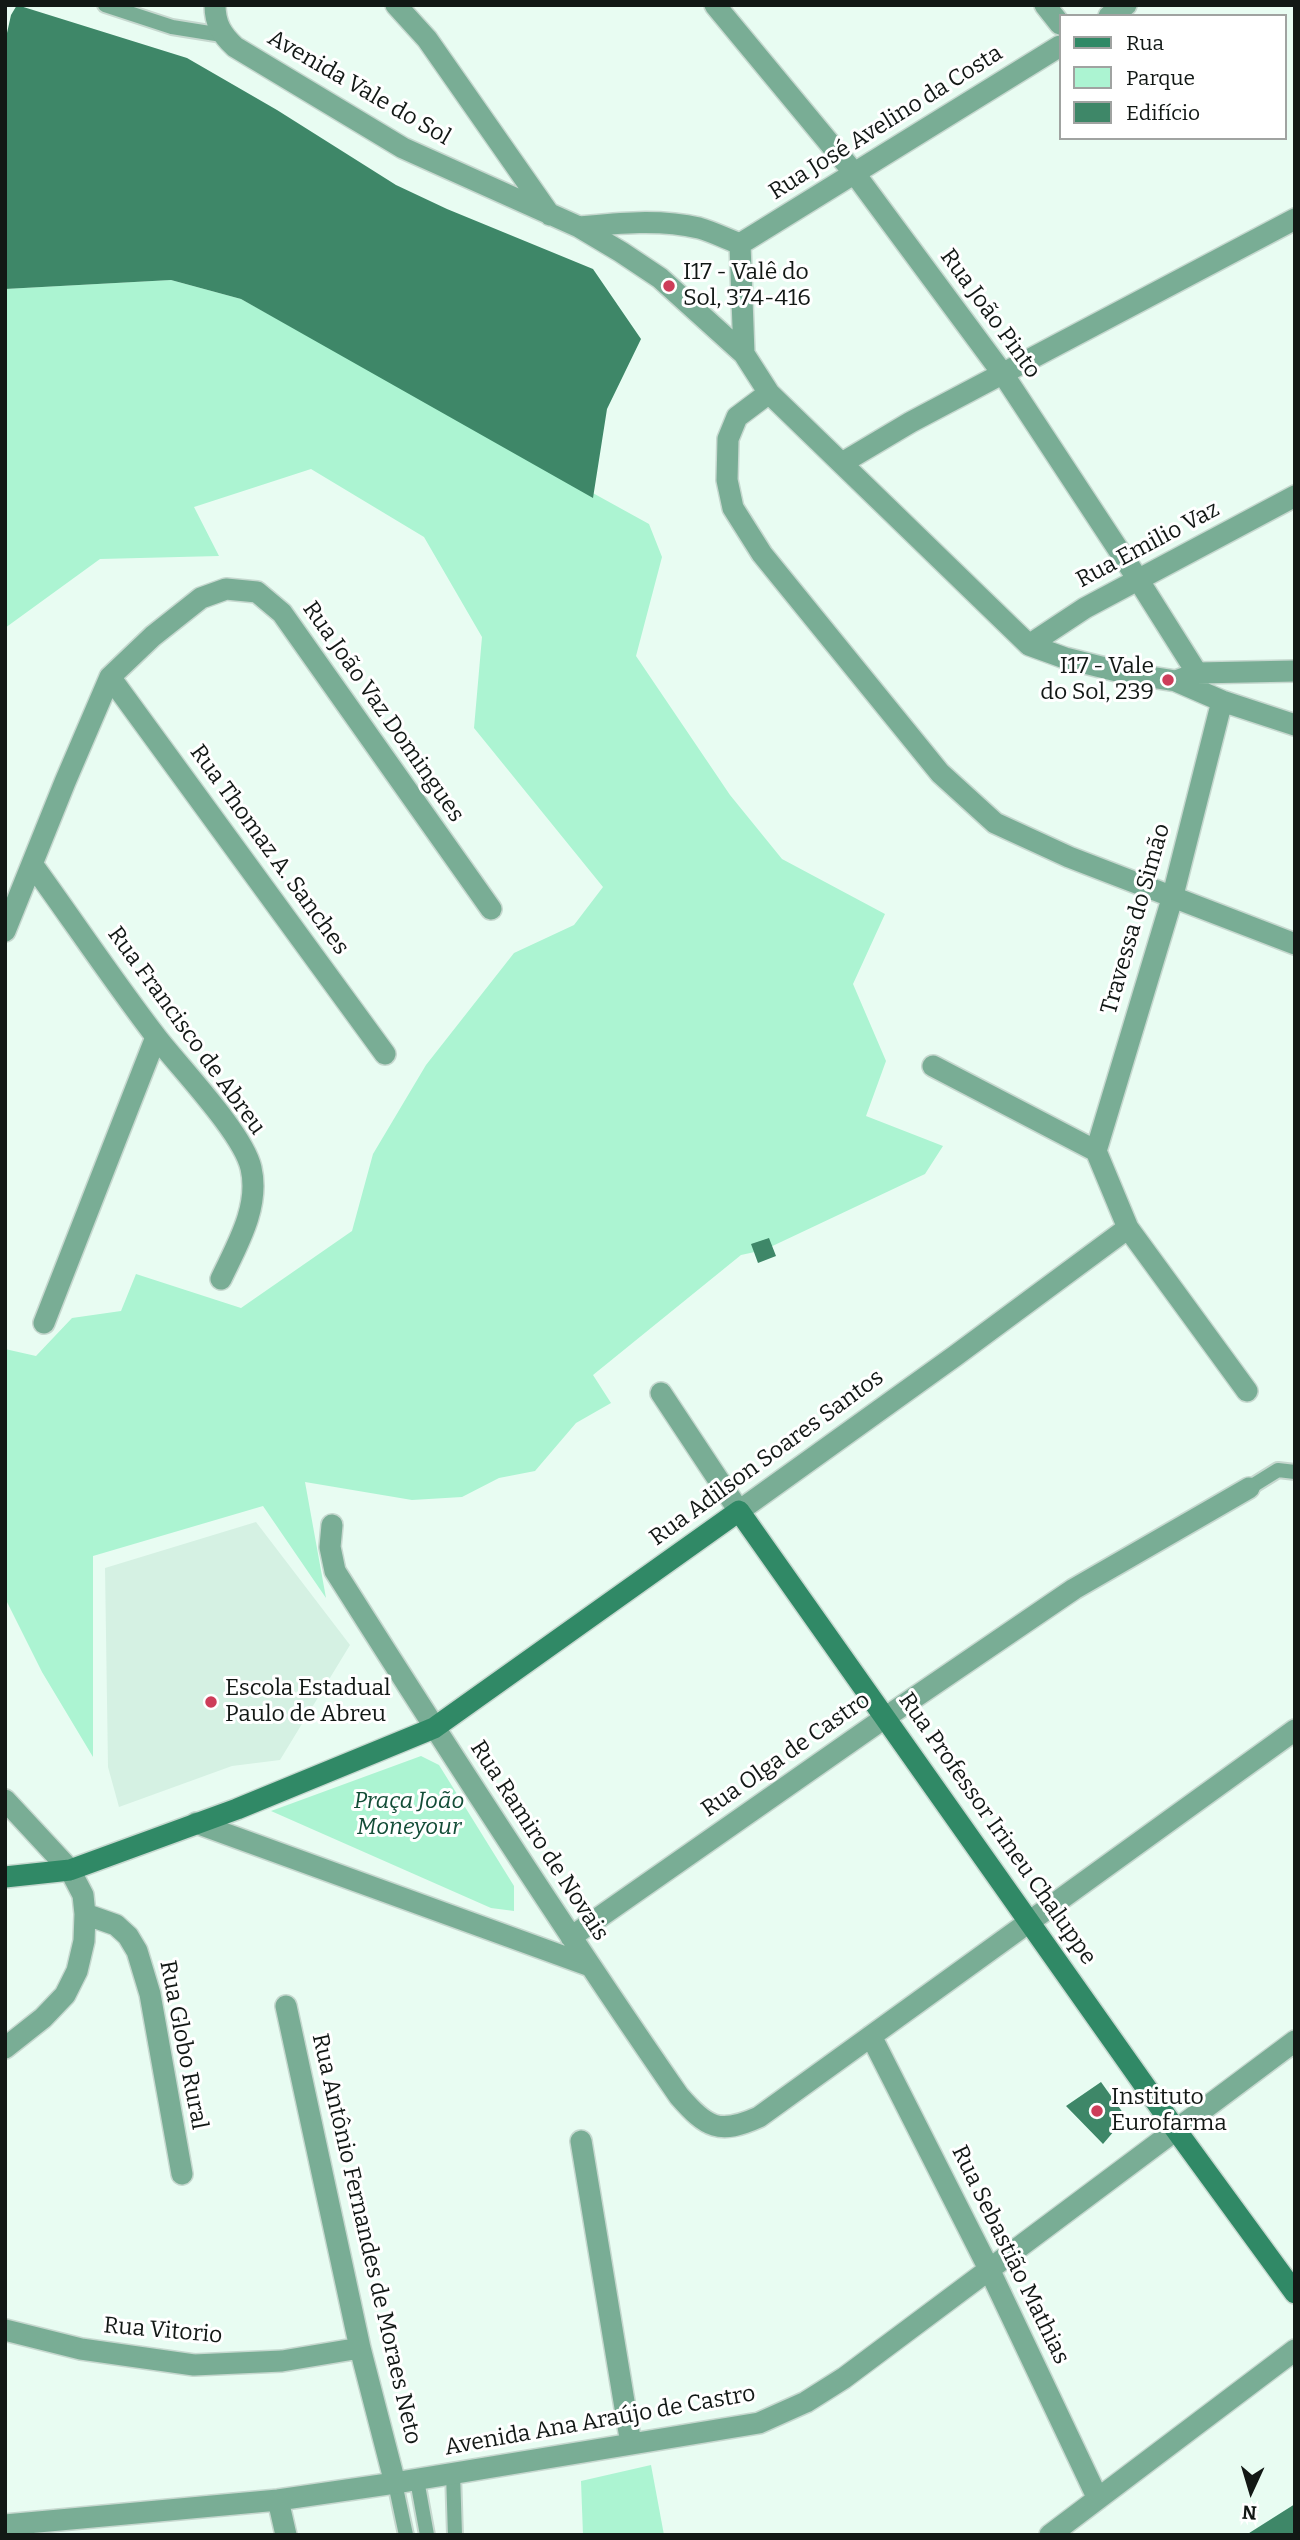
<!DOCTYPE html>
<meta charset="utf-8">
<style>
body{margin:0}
#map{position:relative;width:1300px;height:2540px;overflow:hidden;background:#e8fcf2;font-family:Bitter,serif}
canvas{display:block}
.frame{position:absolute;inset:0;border:7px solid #121815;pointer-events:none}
.legend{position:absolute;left:1059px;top:14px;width:228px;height:126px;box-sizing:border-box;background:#fff;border:2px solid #a0a3a1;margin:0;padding:9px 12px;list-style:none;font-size:21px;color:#121815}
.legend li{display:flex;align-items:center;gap:14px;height:35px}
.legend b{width:35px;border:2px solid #a0a3a1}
.north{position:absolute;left:1216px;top:2456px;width:70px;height:70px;-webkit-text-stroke:5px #fff;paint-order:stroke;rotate:184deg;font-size:19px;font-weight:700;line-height:28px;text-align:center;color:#121815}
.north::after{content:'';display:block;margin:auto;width:24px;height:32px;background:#121815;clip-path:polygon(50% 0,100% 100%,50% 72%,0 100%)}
</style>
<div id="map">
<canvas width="1300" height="2540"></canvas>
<div class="frame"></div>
<ul class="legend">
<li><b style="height:9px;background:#308966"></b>Rua</li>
<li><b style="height:19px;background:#acf4d2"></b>Parque</li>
<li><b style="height:19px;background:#3e8768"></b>Edifício</li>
</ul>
<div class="north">N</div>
</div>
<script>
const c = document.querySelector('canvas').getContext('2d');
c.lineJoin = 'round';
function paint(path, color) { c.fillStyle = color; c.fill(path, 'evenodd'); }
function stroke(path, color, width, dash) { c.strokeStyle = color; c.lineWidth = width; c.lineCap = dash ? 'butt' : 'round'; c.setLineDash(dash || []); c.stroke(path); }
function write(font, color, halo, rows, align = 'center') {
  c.font = font + ' Bitter,serif'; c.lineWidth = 6; c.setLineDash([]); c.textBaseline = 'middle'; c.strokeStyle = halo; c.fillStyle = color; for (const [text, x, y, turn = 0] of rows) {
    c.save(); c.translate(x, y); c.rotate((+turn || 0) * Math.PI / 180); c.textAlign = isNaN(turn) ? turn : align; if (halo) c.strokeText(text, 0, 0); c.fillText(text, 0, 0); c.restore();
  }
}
const built = new Path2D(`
 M256,1522L350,1645L280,1760L232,1766L119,1807L108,1767L105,1568Z`);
const green = new Path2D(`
 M171,280L241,299L649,524L662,557L636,656L730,795L782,859L885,914L853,984L886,1061L866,1116L943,1146L925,1174L764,1250L741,1255L593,1375L611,1403L576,1423L535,1471L499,1478L462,1497L412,1500L305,1482L326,1598L263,1506L93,1556V1757L42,1672L5,1598V1349L36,1356L72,1318L121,1311L136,1274L241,1308L352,1231L373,1154L426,1065L514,953L574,925L603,887L474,728L482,637L424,537L311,469L194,507L219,556L100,559L5,628V289Z
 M421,1756L439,1765L514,1886V1911L491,1908L271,1811Z
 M651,2465L664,2535H583L581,2481Z`);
const building = new Path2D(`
 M17,5L187,58L277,110L396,185L447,209L593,269L641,339L607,409L593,498L241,299L171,280L5,289V42L11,15Z
 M769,1238L776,1256L758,1263L751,1244Z
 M1101,2082L1126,2117L1103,2144L1066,2106Z
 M1295,2504V2535H1246Z`);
const lane = new Path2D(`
 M105,5L172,27L222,35
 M1249,1488L1278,1470L1295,1472
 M453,2473L455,2535
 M417,2480L427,2535
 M395,2483L406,2535`);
const street = new Path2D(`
 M215,5C215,24 222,35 235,47L403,148L579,227L621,252L660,278L744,354L769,393L1029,645L1065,658L1125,673L1176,681L1197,673L1295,671
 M396,5L427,39L550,215
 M715,5L855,174L1003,374L1139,581L1197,673
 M1045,5L1060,24
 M1109,16L1126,5
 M579,227C618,223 660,219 699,228C713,232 727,239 740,244L1060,46
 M740,244L744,354
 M769,393L737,417L728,439L727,480L733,508L762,554L940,773L995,823L1069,857L1295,944
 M842,463L911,422L1295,219
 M1029,645L1085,608L1295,496
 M110,677L385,1054
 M1176,681L1222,701L1295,725
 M32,864C74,922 114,982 157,1038C181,1069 243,1133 251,1168C260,1207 237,1245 221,1279
 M5,931L65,782L110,677L153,636L201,598L226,589L257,592L282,613L491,909
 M933,1066L1096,1151L1128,1228L1247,1391
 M1096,1151L1172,899L1222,701
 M44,1323L156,1037
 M661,1393L739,1511L955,1356L1128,1228
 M332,1525L330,1547L335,1571C447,1748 560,1924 679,2096C707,2128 719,2135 759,2117L1295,1730
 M5,1800L70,1870L83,1895L85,1914L84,1941L77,1971L65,1995L43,2018L5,2048
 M196,1823L590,1966
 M85,1914L116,1925L128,1936L137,1951L150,1994L182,2174
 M571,1937L886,1717L1074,1589L1249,1488
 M286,2006L360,2348L395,2483
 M871,2036L989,2269L1098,2499
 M581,2141L631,2444
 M5,2330L81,2349L194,2365L282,2361L360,2348
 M278,2500L286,2535
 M5,2525L278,2500L395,2483L759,2423L806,2402L844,2378L1295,2041
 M1050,2535L1295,2350`);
const secondary = new Path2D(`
 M5,1877L70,1870L237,1809L434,1728L739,1511L1176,2130L1295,2293`);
const markers = [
 [669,286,7,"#cd3d59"],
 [1168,680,7,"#cd3d59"],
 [211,1702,7,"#cd3d59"],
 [1097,2111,7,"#cd3d59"]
];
const streetNames = [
 ["Avenida Vale do Sol",359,88,30],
 ["Rua José Avelino da Costa",886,123,-32],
 ["Rua João Pinto",990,314,54],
 ["Rua Emilio Vaz",1148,545,-28],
 ["Rua João Vaz Domingues",383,712,55],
 ["Rua Thomaz A. Sanches",269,850,54],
 ["Travessa do Simão",1136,919,-74],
 ["Rua Francisco de Abreu",186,1031,54],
 ["Rua Adilson Soares Santos",767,1458,-36],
 ["Rua Olga de Castro",786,1755,-35],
 ["Rua Professor Irineu Chaluppe",997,1829,55],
 ["Rua Ramiro de Novais",539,1841,57],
 ["Rua Globo Rural",183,2045,79],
 ["Rua Antônio Fernandes de Moraes Neto",366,2239,77],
 ["Rua Sebastião Mathias",1010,2255,64],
 ["Rua Vitorio",163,2331,5],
 ["Avenida Ana Araújo de Castro",600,2421,-10]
];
const poiNames = [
 ["I17 - Valê do",683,273],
 ["Sol, 374-416",683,299],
 ["I17 - Vale",1154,667,"right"],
 ["do Sol, 239",1154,693,"right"],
 ["Escola Estadual",225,1689],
 ["Paulo de Abreu",225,1715],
 ["Instituto",1111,2098],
 ["Eurofarma",1111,2124]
];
const parkNames = [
 ["Praça João",409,1802],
 ["Moneyour",409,1828]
];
paint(built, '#d5f1e3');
paint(green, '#acf4d2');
paint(building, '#3e8768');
stroke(lane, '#c6d8cf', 18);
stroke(street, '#c6d8cf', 24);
stroke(secondary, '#c6d8cf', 24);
stroke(lane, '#79ad95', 14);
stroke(street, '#79ad95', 21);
stroke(secondary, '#308966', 21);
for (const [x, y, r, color] of markers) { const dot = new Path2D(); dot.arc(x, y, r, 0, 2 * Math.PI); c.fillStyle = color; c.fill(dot); stroke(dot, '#fff', 2.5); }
write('23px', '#121815', '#fff', streetNames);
write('23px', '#121815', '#fff', poiNames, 'left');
write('italic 23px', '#134d37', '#fff', parkNames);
</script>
